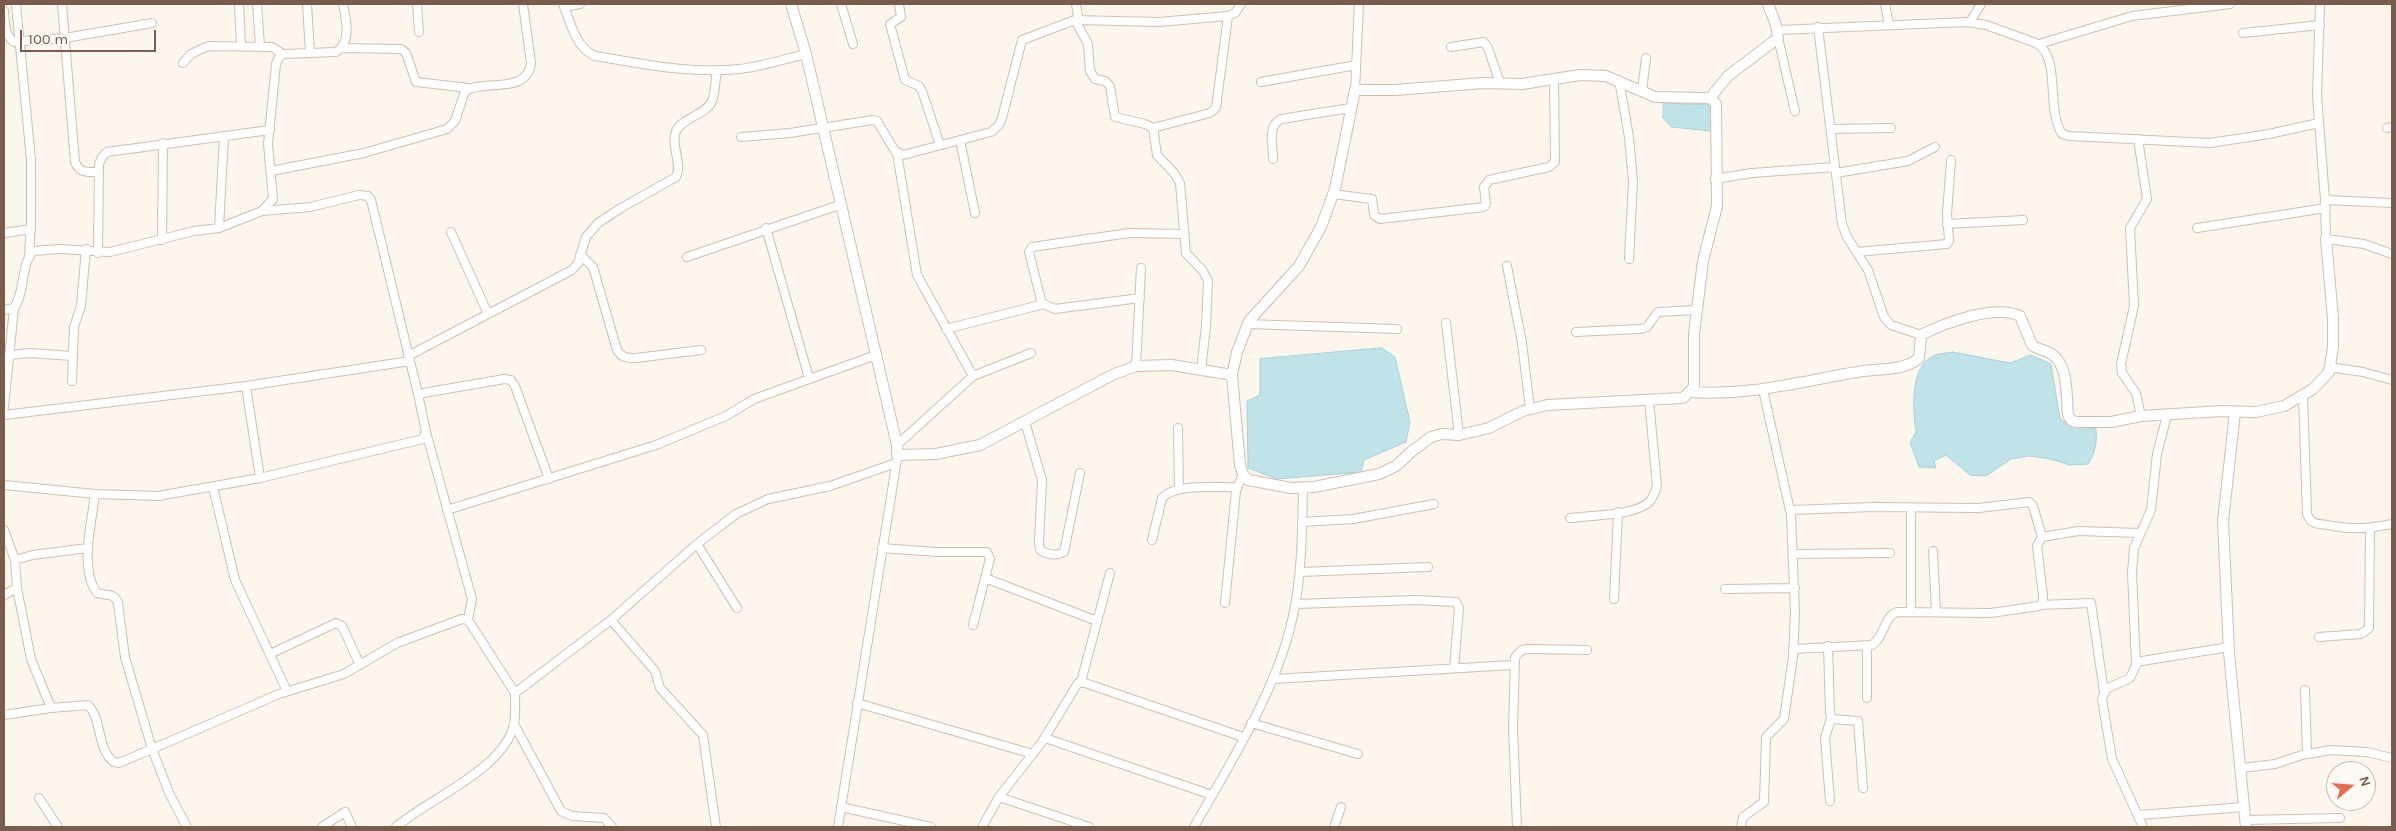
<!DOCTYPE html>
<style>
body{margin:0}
#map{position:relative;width:2396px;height:831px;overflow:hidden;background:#fdf6ec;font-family:Karla,sans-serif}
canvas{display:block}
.frame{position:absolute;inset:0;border:5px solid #7a5c4d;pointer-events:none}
.north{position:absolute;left:2326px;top:761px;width:50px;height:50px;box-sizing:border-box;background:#fffaf3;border:1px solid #cabbb1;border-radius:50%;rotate:72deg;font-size:14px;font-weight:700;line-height:20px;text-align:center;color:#7a5c4d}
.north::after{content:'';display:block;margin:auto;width:18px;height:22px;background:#e76f51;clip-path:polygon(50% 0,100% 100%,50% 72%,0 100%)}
.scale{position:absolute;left:20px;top:30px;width:136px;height:22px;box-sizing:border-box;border:2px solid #7a5c4d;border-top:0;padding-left:6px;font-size:15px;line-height:18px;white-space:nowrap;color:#7a5c4d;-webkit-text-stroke:4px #fffaf3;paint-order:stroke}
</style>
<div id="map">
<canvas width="2396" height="831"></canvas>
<div class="frame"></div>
<div class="north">N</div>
<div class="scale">100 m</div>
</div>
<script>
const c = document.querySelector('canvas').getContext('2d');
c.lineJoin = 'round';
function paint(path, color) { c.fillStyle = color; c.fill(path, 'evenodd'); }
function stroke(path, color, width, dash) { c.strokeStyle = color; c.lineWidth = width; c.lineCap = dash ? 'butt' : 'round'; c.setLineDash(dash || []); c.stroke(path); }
const water = new Path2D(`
 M1664,103L1712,105L1711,131L1671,127L1663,118Z
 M1382,348L1395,357L1410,422L1406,442L1364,460L1361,472L1277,479L1248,468L1247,401L1260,395V359Z
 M1953,352L2010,363L2031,355L2051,364L2060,419L2069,424L2096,429C2097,443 2096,452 2088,464L2070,465L2050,459L2029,456L2011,459L1986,476L1970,475L1946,455L1934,461L1936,468L1919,467L1910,442L1916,432C1913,410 1909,368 1933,356C1939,353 1947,353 1953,352Z`);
const minor = new Path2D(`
 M16,4L31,160V223L29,256
 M62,4L75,162C80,174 88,172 99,172
 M239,4L241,46
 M257,4L260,46
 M307,4L310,53
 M417,4L419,32
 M563,4C571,23 575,47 595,56C643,64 690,74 739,69C761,67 784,59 806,54
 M841,4L853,44
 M899,4L901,17L890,24L905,80L919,86L922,91L940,145
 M1885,4L1889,25
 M2320,4L2317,96L2325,200L2326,239L2364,244L2392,254
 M564,7L580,4
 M4,11C5,21 4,35 14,42L65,38L152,23
 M1075,20L1088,44L1090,71L1095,79L1105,81L1110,86L1115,117L1145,124L1153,128L1157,155L1174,173L1180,183L1186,253L1203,271L1208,281L1206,326L1201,370
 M1075,20L1159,22L1228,16L1235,13L1241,4
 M1970,22L1981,4
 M1818,27L1842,224L1847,237L1868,270L1884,317L1891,325L1921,335
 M1778,30L1967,22L1986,25L2036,43C2062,58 2045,106 2062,134L2069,136L2210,143L2269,134L2319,123
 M2243,33L2320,25
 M1778,38L1795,111
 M2039,44L2132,16L2230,4
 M1451,47L1484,42L1488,48L1500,83
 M342,48L401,49L406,53L416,82L469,88
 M183,63L191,54L208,46L272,47L283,54
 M1619,80L1629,137L1633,182L1629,259
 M1261,82L1356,65
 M1355,90L1359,4
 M1642,91L1646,58
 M1153,128L1210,113L1216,108L1228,16
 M2387,128L2392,127
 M1831,129L1891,128
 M741,137L790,133L873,120L877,121L895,151L903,155L991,132L999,125L1002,118L1022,40L1075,20L1078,17L1076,4
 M2138,139L2147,199L2130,228L2134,306L2121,364L2122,373L2136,393L2141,416
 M960,140L975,213
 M897,153L917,275L973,376
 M1273,159C1273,145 1267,126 1281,119L1351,108
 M271,171L364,153L447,129L455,121L465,91C486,79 527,95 531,63L523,4
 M1836,173L1908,161L1935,147
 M1715,179L1752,173L1835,167
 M1333,194L1372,199L1374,215L1380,219L1484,207L1486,204L1484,187L1489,180L1549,167L1555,162L1554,80
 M2325,200L2392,203
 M1947,224L2023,220
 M219,228L224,136
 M766,228L809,378
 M2197,228L2326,208
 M451,232L488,314
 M4,233L31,229
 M162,240L163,143
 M1857,252L1947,244L1949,241L1947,214L1951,160
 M98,253L99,164L102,157L107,152L270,130
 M580,255L593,267L617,350C622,358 627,358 636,358L701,350
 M687,257L842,204
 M1507,266L1522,343L1530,409
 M1041,303L1055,309L1140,298
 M4,310L14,308C26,291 20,263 34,251L60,249L110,252L194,231L219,228L262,211L273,199L268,144L276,64L279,57L283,54L336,52C352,42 346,19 343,4
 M1446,323L1459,435
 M1248,324L1397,329
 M946,329L1040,305L1041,300L1029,252L1032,247L1129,233L1184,234
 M1576,332L1640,329L1647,327L1658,312L1697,310
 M9,355L30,353L72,356
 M408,356L572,270L578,263L586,237L598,223L621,208L676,177C683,164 670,145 676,131C683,117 706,115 712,101C716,92 715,79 717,70
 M1136,366L1141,268
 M2329,367L2363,372L2392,380
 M72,381L74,327L81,306L86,249
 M246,386L260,478
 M418,394L504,379L511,380L515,386L549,479
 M2303,395L2307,514C2312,527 2321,523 2333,526C2356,530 2370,528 2392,524
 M4,407L14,308
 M4,415L246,386L410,361
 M1025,422L1042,480L1039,543L1040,550C1048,555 1056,556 1064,552L1080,473
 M1178,428L1179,489
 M426,432L472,599L468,620
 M897,445L973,376L1031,353
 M4,485L95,494L158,496L260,478L423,439L426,432L418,394L371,200L368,196L359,195L310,207L262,211
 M213,487L235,580L287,691
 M1911,508V611
 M447,510L656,445L726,416L754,399L876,355
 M1790,510L1873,507L1979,508L2029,502L2033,506L2042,537
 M1570,518C1591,515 1632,516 1648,503C1653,499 1655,492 1657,486L1649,400
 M1302,522L1353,519L1434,504
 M4,530L15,560L17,588L31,659L51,708
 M1152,540L1162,498C1176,483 1217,488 1237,487
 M697,544L737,608
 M882,548L936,552H987L990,559L973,625
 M1933,551L1936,612
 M1794,554L1890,553
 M15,560L33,555L88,548
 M1300,572L1428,567
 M985,578L1097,621
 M1725,589L1795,588
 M4,595L17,588
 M1614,599L1618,512
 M1225,603L1236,491L1243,474
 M1296,604L1415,600L1456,602L1459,608L1454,668
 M2040,605L2091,603L2104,692
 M611,620L655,671L660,688L703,735L716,827
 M2319,637L2361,634L2369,628L2370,528
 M1828,646L1830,714L1833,719L1858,721L1863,788
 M1867,646V698
 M1793,649L1872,645C1885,637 1883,617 1897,612L1991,613L2039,606L2043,602V595L2037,546L2042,537L2078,531L2140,533
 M270,654L336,623L342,626L360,665
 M2136,662L2229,647
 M1273,679L1513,665
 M1081,682L1110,573
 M2305,690L2307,754
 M857,703L1033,754
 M4,715L51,708L88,705C103,720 96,749 114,762L119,763L152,749L125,657L118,603C114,592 106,596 97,593C79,569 92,522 95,494
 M1251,723L1358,754
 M514,724L561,811L572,816L604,818L612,827
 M1045,738L1212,795
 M2242,768L2275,764L2302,755L2330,750L2367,752L2392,758
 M999,797L1089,827
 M39,798L58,827
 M1830,801L1825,738L1831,718
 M841,807L931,827
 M2138,815L2245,807
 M2246,820L2340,818
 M187,827L170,795L152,749L279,694L344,674L397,643L462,619L468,620L515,693
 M322,827L345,812L352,827
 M396,827C428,799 505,769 514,724C516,714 515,703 515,693L611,620L697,544L736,514L768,499L830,486L896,463
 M838,827L897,459
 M982,827L999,797L1042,742L1078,683H1085L1243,737
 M1194,827C1227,769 1272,697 1289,632C1302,586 1302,537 1303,488
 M1334,827L1341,807
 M1517,827L1513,728L1515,657L1522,650L1527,649L1587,650
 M1741,827L1743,817L1764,802L1766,737L1784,719L1793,657L1795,613L1791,515L1763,390
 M2143,827L2112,759L2102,699L2106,689L2130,678L2136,665L2132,572L2134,548L2151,510L2157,454L2167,415`);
const tertiary = new Path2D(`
 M791,4L806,54L897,445V455L936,454L980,445L1112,375L1136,366L1172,365L1232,375L1240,465L1243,474L1248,480L1291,488L1314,487L1379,474L1396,466L1411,452L1431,437L1442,434L1459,435L1489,428L1523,411L1547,405L1683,398L1694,387V334L1703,261L1717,206L1716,104L1710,98
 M1232,375L1237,352L1249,321L1299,266L1321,227L1335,189L1355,90H1395L1483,83L1522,84L1580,75L1606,76L1655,97L1710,98L1728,76L1778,38L1776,25L1768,4
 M1689,392C1750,396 1797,382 1857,372C1877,368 1903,372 1919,358L1921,335C1945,323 1994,304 2020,316L2032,345C2038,350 2047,350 2053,355C2069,367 2066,397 2068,415L2071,420L2076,422H2111L2141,416L2222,411L2256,412L2284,406L2313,389L2329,372L2333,347V319L2326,239
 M2235,412L2223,521L2229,653L2246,827`);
paint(water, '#bfe3e8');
stroke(water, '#a5d3da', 1);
stroke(minor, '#d1beb0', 10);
stroke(tertiary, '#d1beb0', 12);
stroke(minor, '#fff', 8);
stroke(tertiary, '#fff', 10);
</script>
